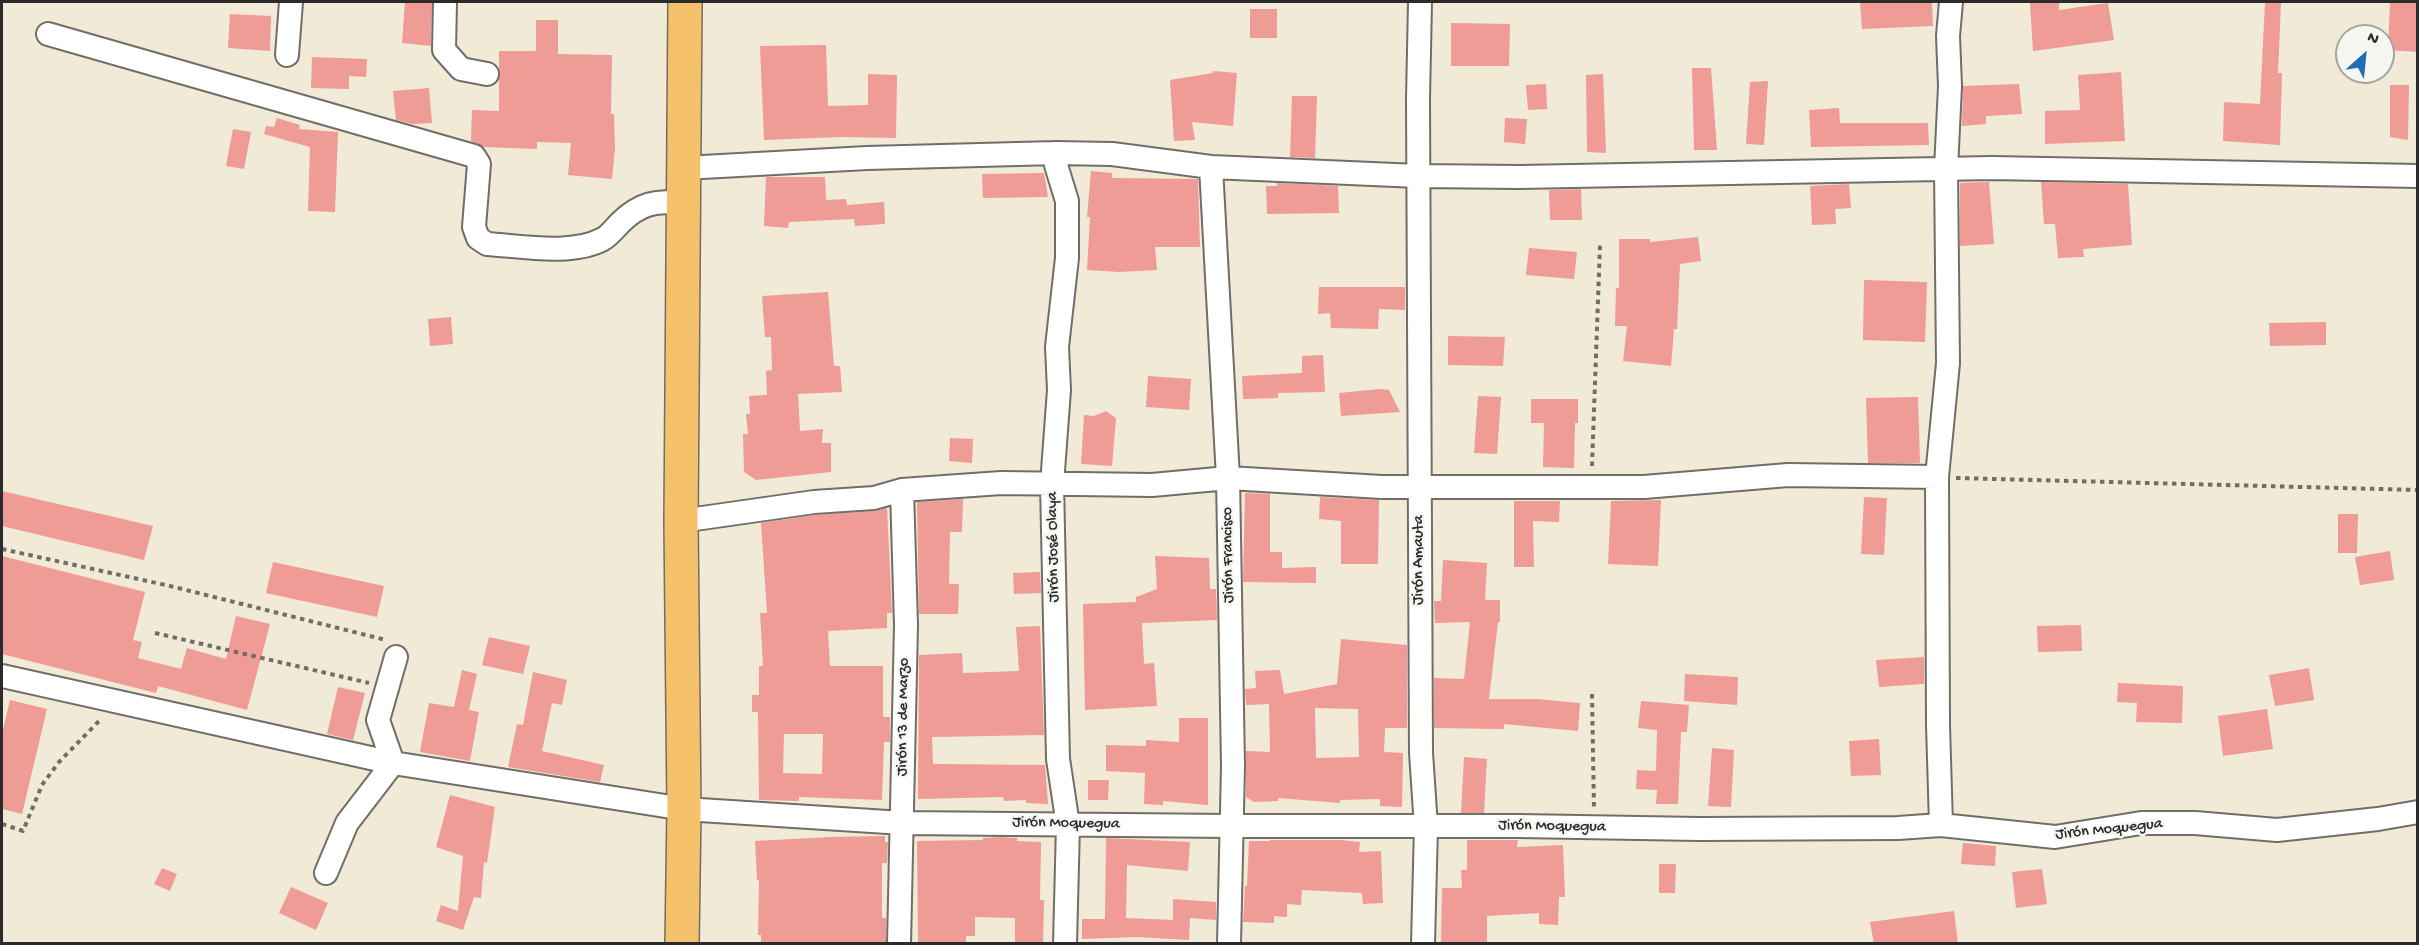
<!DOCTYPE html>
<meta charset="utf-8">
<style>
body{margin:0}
#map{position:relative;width:2419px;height:945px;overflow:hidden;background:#f1ead6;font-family:"Gochi Hand",sans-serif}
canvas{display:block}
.frame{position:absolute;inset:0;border:3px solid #2b2b2b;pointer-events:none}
.north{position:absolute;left:2335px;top:24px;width:60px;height:60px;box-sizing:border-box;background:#f6f6f2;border:2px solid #a5a5a2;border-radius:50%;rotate:27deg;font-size:16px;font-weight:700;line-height:24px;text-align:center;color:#2b2b2b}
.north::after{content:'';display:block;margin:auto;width:21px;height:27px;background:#1f6fb2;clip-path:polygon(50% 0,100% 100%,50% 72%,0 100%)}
</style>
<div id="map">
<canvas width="2419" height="945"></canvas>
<div class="frame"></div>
<div class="north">N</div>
</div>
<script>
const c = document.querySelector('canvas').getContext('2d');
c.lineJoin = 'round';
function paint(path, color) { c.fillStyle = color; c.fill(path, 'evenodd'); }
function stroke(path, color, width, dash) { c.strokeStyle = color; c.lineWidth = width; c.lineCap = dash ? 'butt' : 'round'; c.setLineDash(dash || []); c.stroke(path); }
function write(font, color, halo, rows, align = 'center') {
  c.font = font + ' "Gochi Hand",sans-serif'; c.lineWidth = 5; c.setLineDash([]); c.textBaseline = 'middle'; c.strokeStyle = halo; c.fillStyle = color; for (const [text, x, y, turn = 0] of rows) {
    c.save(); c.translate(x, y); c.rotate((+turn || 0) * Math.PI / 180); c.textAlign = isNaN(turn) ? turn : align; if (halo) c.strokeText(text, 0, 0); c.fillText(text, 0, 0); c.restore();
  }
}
const building = new Path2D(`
 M405,2H432L431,46L402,43Z
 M1860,2H1932L1933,26L1862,29Z
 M2059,2V10L2108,3L2114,40L2033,51L2030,3Z
 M2265,2H2281L2278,73H2282L2280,145L2223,141L2224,102L2260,104Z
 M2390,2H2418V52L2388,50Z
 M1250,9H1277V38H1250Z
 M230,14L271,16L270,51L228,48Z
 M536,20H558V54L612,55L611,114H614L615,148L612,179L568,175L571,143L537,142V149L483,147L471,141L472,110L499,111V51H536Z
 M1451,23L1510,24L1509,66H1451Z
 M826,45L828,106L868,105V74L897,75L896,138L841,137L764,140L760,46Z
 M312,57L367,59L366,77L349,76V89L311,88Z
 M1692,68H1711L1717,150H1694Z
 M1213,71L1237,73L1233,126L1192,122L1195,140L1174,141L1170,80L1213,73Z
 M2121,72L2125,141L2045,144V111L2080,110L2078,75Z
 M1603,74L1606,153L1587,152L1586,75Z
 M1768,81L1764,145L1746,144L1750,82Z
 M1546,84L1547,109L1528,110L1526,85Z
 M2019,84L2022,114L1986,116V124L1962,126L1963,86Z
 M2390,85H2409L2408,140L2390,137Z
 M429,88L432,123L412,124L396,120L393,91Z
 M1292,96H1317L1315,158L1290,157Z
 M1839,108L1840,123H1928L1929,145L1811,147L1809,110Z
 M277,118L300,125L299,129L338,132L335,212L308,211L310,147L264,134L266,126L274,127Z
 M1505,118L1527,119L1525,144L1504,142Z
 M233,129L251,132L244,169L226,166Z
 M1091,171L1112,173V178L1198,179L1200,247H1155L1157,270L1119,272L1087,270L1090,217H1087Z
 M1044,173L1048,197L983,198L982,174Z
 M766,177H825L826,200L846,199L847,205L884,202L885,224L855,226L854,219L789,222L788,228L764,226Z
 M1989,182L1994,244L1960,246V183Z
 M2041,182L2128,184L2132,245L2083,249L2084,257L2058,258L2055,224H2044Z
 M1277,183L1338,186L1339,213L1267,214L1266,186H1277Z
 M1849,184L1851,208L1835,209L1836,224L1812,225L1810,186Z
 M1581,189L1582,220H1550L1549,190Z
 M1698,237L1701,261L1680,264L1677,329H1674L1671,366L1623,361L1627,326H1615L1616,288H1619V239H1650V242Z
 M1529,248L1577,252L1574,279L1526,275Z
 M1864,280L1927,282L1925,342L1863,340Z
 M1319,287H1405V310L1379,309L1378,329L1331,328L1330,313L1318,314Z
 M828,292L834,366H840L842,392L798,394L800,431L823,429L822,443H831V472L756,480L744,472L743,434H748L746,414H750L749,396L767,395L766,371L772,370L771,337H765L762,296Z
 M451,317L453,344L430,346L428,319Z
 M2326,322V345L2270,346L2269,323Z
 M1448,336L1505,337L1503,366L1448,365Z
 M1323,355L1325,392L1278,393V398L1243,399L1242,376L1302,373V356Z
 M1148,376L1191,379L1189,410L1146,407Z
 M1380,389L1389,390L1400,412L1341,416L1339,393Z
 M1478,396L1501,397L1497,454L1474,453Z
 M1918,397L1920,463H1868L1866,398Z
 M1531,399H1578V423H1575L1574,468L1543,467L1544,423H1531Z
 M1106,411L1116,418L1112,466L1081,464L1084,415L1094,416Z
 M950,438L973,439L972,463L949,461Z
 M2,491L153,526L144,560L2,526Z
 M1245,493L1270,494V552H1282V568L1316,567V583L1243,582Z
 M1320,497L1379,500L1378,564H1341V521L1319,519Z
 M1864,497L1887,498L1884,555L1861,554Z
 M963,499L962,532H950L949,584H959L958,614H919L917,502Z
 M1661,500L1658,566L1608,564L1611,501Z
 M1514,501H1560L1559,522L1533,521L1534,567H1514Z
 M887,508L892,613H887V628L828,631L830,666H883V717H890V742H884L882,800L799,797V801L759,800L758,712H752V695H759V666H763L760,613H767L761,523L815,515L875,511ZM784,734H823L822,774L783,773Z
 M2338,514H2358L2357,553H2338Z
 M2390,551L2394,580L2360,585L2355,557Z
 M2,556L145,592L133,640L142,642L138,658L181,669L187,648L226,659L236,616L270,624L247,710L158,686L156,693L2,654Z
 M1155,556L1209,558L1210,589H1216L1217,620L1142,623L1144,664L1154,663L1157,706L1085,710L1083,604L1136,602V597L1157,589Z
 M1443,560L1487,563L1485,600H1500V622H1498L1489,699H1536L1580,703L1578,731L1504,724V729L1434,728V678L1464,679L1470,622L1435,623L1434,601H1441Z
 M273,562L384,586L377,617L266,593Z
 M1040,572L1041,593L1014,594L1013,573Z
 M2081,625L2082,651L2038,652L2037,626Z
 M1040,626L1044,735L932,737L933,764L1045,765L1048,804L1026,803V800L1004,801L1003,797L918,799L919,655L962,653L963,673L1019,671L1016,627Z
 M489,637L530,646L523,674L482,665Z
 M1341,639L1407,645V728H1385L1384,752L1403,753L1402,807L1380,806V799L1340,800V803L1278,798V801L1254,802L1246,797V751L1270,752L1269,704L1246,705L1245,689L1256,688L1255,671L1280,670L1284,694L1337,684ZM1315,708L1358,709L1359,757L1316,758Z
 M1924,657V684L1879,687L1876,660Z
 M2309,668L2314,700L2275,706L2269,675Z
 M462,670L477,674L469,710L479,712L470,761L420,752L429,703L454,707Z
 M533,672L567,680L562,705L552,703L542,751L604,765L600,782L508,767L517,724L523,725Z
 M1685,674L1738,677L1737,705L1684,701Z
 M2118,683L2183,686L2182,723L2136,722L2137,703L2117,702Z
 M338,687L365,693L353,740L327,734Z
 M10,700L47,709L22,814L2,809V734Z
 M1641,701L1689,705L1687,732H1681L1678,804H1656L1657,790L1636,789L1637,770L1656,771L1657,730L1638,728Z
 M2267,709L2273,749L2223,756L2218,716Z
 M1179,718H1208V805L1163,801V805L1144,804L1145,773L1106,771V745L1146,746V740L1179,742Z
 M1879,739L1881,775L1851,776L1849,741Z
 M1712,748L1734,750L1731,807L1708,806Z
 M1464,757L1487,759L1484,813H1461Z
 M1088,780H1109L1108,800H1088Z
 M450,795L495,807L487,863L484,862L481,898L474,897L463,930L436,921L441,905L458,911L463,856L436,847Z
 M885,836V842H888L887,863H882V918H886V944H761V935H758L759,880H757L755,841L830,837Z
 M1000,837L1017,838V841L1041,842L1040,900H1044L1043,944H1015V918L975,917V936H966V944H918L917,841L983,840V838Z
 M1106,838L1190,842L1188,871L1127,865L1126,918L1173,920V899L1216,902V920L1190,918L1189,940L1136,937L1082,939V919H1105Z
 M1270,840H1341L1360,842L1359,852L1381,851L1383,903L1363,904L1362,893L1302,890L1301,905L1287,904V917L1274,916V923L1243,922L1245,886H1247L1249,841H1270Z
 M1467,840H1518L1517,847L1563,845L1565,897H1559L1558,925L1539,924V913L1487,916V944H1441L1442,888H1462L1461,870H1467Z
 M1963,843L1996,846L1995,866L1961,864Z
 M1659,864H1676L1675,893H1659Z
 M162,868L177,874L170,891L154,884Z
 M2042,869L2047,904L2016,908L2012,872Z
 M291,887L328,903L316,930L279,913Z
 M1954,911L1958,944H1874L1870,922Z`);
const path = new Path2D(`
 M1592,466L1600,245
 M1956,478L2418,490
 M2,549L170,586L386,640
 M155,633L369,683
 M1592,694L1594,809
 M2,824L23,831L42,785L59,762L102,718`);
const minor = new Path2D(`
 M445,2L444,50L461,69L487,74
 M1420,2L1418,99L1421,753L1426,827L1423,944
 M48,34L474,156L479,164L474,227L478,238L487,244C521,246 572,256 603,239C609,236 615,228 620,223C639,204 657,199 683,204
 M287,55L291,2
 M1055,153L1056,165L1067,201V258L1057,347L1059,390L1052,484L1058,759L1068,825L1065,944
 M1211,167L1228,478L1233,766L1229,944
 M684,168L867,158L1055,153L1112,154L1211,167L1418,176L1520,177L1992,168L2418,176
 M1937,477L1948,363L1946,169L1950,86L1948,36L1951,2
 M681,521L814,502L874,498L902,490L1001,483L1152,485L1228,478L1382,487H1644L1788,475L1937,477L1938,725L1941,825
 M2,676L393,763L684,809L903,823L1230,826H1519L1699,829L1898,828L1941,825L2055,837L2141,823H2195L2277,830L2378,819L2418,812
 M326,873L347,823L393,763L378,720L396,657
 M899,944L906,625L902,490`);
const highway = new Path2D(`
 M682,944L684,809L681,521L685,2`);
const streetNames = [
 ["Jirón José Olaya",1054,547,-91],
 ["Jirón Francisco",1229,555,-91],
 ["Jirón Amauta",1420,560,-90],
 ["Jirón 13 de Marzo",904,717,-89],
 ["Jirón Moquegua",1066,824,1],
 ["Jirón Moquegua",1552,827,1],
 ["Jirón Moquegua",2109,830,-6]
];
paint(building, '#ef9b96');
stroke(minor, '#706e67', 26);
stroke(highway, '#706e67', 36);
stroke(path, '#706e67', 4, [4.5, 4.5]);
stroke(minor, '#fff', 22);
stroke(highway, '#f5c16b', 33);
write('16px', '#2b2b2b', '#f6f6f2', streetNames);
</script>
